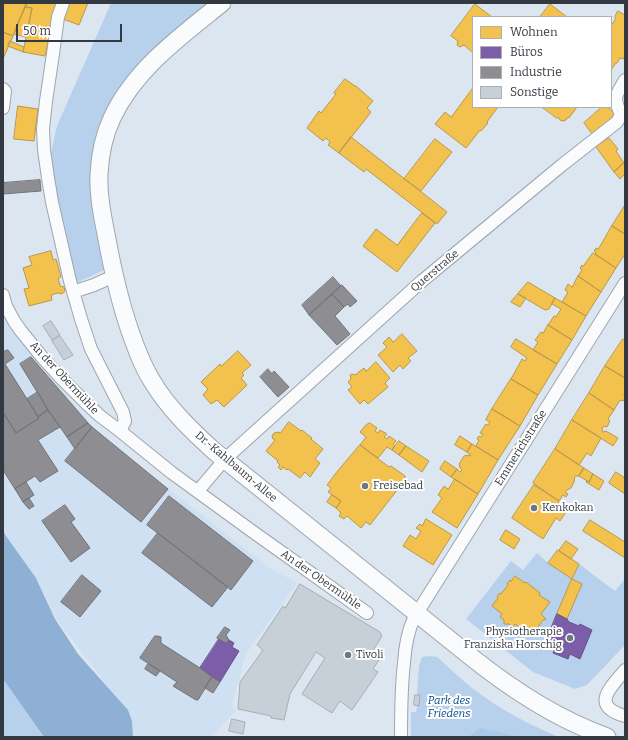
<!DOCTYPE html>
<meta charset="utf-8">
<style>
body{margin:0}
#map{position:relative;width:628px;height:740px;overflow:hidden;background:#dce6f1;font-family:Bitter,serif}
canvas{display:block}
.frame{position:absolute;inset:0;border:4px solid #323941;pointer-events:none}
.legend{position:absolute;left:472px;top:16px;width:140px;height:92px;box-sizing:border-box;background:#fff;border:1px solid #adb0b3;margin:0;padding:5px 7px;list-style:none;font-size:12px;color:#323941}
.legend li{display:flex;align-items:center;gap:8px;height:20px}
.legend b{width:20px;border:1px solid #adb0b3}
.scale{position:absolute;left:16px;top:24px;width:106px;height:18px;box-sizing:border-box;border:2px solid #323941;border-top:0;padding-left:5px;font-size:12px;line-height:14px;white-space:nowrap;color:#323941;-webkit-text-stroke:3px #fff;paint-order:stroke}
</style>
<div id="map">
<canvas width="628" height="740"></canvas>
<div class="frame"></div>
<ul class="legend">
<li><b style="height:11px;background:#f2c14e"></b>Wohnen</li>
<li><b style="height:11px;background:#7b5ea7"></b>Büros</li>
<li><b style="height:11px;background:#8d8d92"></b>Industrie</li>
<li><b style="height:11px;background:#c7cfd7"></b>Sonstige</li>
</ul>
<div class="scale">50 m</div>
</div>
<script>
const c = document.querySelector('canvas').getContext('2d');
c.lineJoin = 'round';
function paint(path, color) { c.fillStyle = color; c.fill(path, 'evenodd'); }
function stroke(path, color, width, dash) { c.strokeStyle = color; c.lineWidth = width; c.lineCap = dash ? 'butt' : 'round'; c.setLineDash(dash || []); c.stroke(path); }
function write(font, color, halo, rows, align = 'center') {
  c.font = font + ' Bitter,serif'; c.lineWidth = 4; c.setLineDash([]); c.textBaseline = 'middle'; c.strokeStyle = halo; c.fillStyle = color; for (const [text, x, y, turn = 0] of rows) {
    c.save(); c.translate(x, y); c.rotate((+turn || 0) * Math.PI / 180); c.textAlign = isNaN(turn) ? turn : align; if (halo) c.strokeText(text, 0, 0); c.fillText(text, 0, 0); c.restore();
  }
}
const built = new Path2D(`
 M3,318H4L25,347L102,437L270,568L297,583L246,654L232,704L235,712L212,737H133L132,723L120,702L56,619L38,581L6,536L3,531Z`);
const green = new Path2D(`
 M111,3H212L151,54L91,175L92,201L104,270L74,284L52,175L51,153L57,126Z
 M537,553L548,563L572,579L579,564L615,591L625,579V645L587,685L575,689L533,672L466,619L511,561L523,570Z
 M429,656L437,657C449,668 460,678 472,688C498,708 529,725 559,737H411V712H416L417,706H418L420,695H417L419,666L422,657Z
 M3,679L44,737H3Z`);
const forest = new Path2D(`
 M480,728L521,737H468Z`);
const water = new Path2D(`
 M3,531L6,536L36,578L55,619L78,654L128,710L132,721L133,737H44L3,679Z`);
const homes = new Path2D(`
 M4,3H27L13,36L3,32V6Z
 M27,3H56L45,56L23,52L32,8L25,7Z
 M70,3H88L79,25L63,19Z
 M475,4L492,17H473V53L464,45L460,47L457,45L458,41L451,36Z
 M550,4L567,17H540Z
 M25,7L32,8L26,37L14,34Z
 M618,11L625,15V56L623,59L620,58L617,63H616L611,70V26L616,18L615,17Z
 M3,32L13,36L3,59Z
 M10,41L24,47L23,52L8,46Z
 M345,79L355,86H356L373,101L367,108L371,112L339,153L328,145L330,142L326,138L323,141L307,128L319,111L321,113L336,94L334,93Z
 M473,88V107H498L487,122L488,123L481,131L480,130L466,148L435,124L445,112L451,117Z
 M18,106L38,109L34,141L14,139Z
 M542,107H577L569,118L568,117L566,120L563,121L560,120L558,117L557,118Z
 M602,107H607L617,115L593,135L584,123Z
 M351,137L447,212L437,224L366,169L364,172L339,153Z
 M609,138L618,149L616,151L624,163L614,172L596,147Z
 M435,139L452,152L421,191L404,179Z
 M625,162V174L620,179L614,172Z
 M625,205V234L612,226Z
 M422,213L435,223L397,272L363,246L376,229L397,245Z
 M612,226L625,234V254L616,268L595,254L596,252L594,251L596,248L598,249Z
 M51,251L53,260L56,259L61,277L58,278L60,286L64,287L65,291L62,294L58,293L51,295L52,300L29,306L24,289L29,288L23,268L32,265L29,257Z
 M593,253L616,268L601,292L578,276L582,270L580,268L582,265L583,266Z
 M578,276L601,292L586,316L562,302L568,292L565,290L568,284L572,287Z
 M528,282L555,298L549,309L545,310L518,294Z
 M518,294L526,298L520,307L511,302Z
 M555,298L586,316L572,340L548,325L554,316L556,317L561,309L552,304Z
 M548,325L572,340L557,364L533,350L538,342L535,340L541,332L543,333Z
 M402,334L417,351L408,358L411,361L403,369L400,365L393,372L378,355L387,347L383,343L389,337L393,342Z
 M516,339L557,364L538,395L511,379L522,359L525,361L527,358L511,347Z
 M623,339L625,341V378L605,366Z
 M238,351L251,365L242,373L244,375L241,378L247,385L224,407L217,400L211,404L203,395L208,389L201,382L220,364L221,366Z
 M376,362L390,378L385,383L388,387L368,404L364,400L360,404L348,390L352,387L348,382L351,379L350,375L352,374L355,375L364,368L366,371Z
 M605,366L625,378V393L624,394L625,398L623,401L620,400L614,410L589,393Z
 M511,379L538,395L520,426L492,409Z
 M589,393L614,410L608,419L610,421L607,427L604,426L602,429L603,432L606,431L618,438L613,446L572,420Z
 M492,409L520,426L498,460L476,446L479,440L477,439L479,436L481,437L483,434L480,433L486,424L488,425L490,422L486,420Z
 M572,420L601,438L591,456L587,453L579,465L555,449Z
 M289,422L301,431L302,430L312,438L311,439L323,449L315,459L320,463L310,477L305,472L300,478L288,469L287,470L283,467L281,470L278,467L280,465L277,462L278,461L266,451L275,440L273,439L272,436L274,433L279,432L280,433Z
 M370,423L377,428L375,431L378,433L380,430L387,434L384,437L387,439L389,436L396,441L393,444L395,446L392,450L387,447L378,458L360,445L366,437L360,432L366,425Z
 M460,436L472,444L467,452L455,445Z
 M399,441L406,446L399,455L392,450Z
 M472,444L498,460L478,494L451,477L457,469L460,472L462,470L460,468L459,464L464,456L468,455L470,456L471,455L467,452Z
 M360,445L389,467L391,466L405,476V480L370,525L366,522L361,528L347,516L344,519L339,516L341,513L336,508L341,501L328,492L331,488L327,485L336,473Z
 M406,446L429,461L422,472L399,455Z
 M555,449L584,468L579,476H575L574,482L571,488L567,490L565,492L568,494L566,497L563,495L559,501L533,483Z
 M445,461L457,469L451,477L440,469Z
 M584,468L593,474L589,482L579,476Z
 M616,472L625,478V494L609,483Z
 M593,474L604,481L599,490L586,482L587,481L589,482Z
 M455,479L478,494L457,528L432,512L442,498L438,495L444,486L448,489Z
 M534,485L559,501L557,507L566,512L560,521L556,518L543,539L512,518Z
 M332,495L341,501L336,508L327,502Z
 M426,519L452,535L433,565L403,546L410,535L416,539L421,531L416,528L420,524L422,526Z
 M590,520L625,542V558L583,531Z
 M506,530L520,539L514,549L500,540Z
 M566,541L578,549L571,559L559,551Z
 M558,550L579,564L572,579L548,563Z
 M515,576L525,583L526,582L540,593L539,595L550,602L541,614L546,619L545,620L544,619L532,635L533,636L532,637L515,624L513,627L509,624H504V620L500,617L502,614L492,606L498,598L497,597L500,593L501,594L508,585L507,584L510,580L511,581Z
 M572,579L582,584L567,619L557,614Z`);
const offices = new Path2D(`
 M557,614L567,619L569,622L579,626L580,624L592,630L580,659L570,654L568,659L553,653L555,649L545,644Z
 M219,639L226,643L229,640L234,643L232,647L239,651L220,682L200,668Z`);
const industry = new Path2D(`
 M40,180L41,191L3,194V183Z
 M333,277L341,286L309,315L302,305Z
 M342,285L357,301L350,307L348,304L344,307L332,294Z
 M332,294L344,307L335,316L350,334L337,345L309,315Z
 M8,350L14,358L5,364L39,418L16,433L3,412V352Z
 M31,357L88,423L67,437L48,410L20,364Z
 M268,369L272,374L274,371L289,387L278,397L260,377Z
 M38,392L48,410L38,417L27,399Z
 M48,410L60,427L38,440L58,471L40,482L35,476L15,489L3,470L5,468L3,464V412L16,433L39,418L38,417Z
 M88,423L92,427L75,449L67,437Z
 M92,427L168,489L141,522L65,461Z
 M26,482L34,495L23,502L15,489Z
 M169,496L253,561L231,590L147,525Z
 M29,498L34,506L29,509L23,502Z
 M65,505L75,519L71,522L90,548L71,562L42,521Z
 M158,533L228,587L212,607L142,553Z
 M82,575L101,591L80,617L61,602Z
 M225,627L230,630L226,635L229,640L226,643L217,638Z
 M155,636H158L161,637V643L200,668L212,677L198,700H196L173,686L177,682L140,658Z
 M148,664L160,671L156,676L145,669Z
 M212,677L220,682L213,693L205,688Z`);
const building = new Path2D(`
 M51,321L60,335L52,340L43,326Z
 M60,336L73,355L64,360L52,341Z
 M300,584L380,632L382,636L372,652L381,657L373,669L378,672L352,710L340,701L332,713L302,694L325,658L316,652L290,694L284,720L271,718V716L238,709L240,682L263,650L257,645L283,606L285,608Z
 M415,695H420L419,706L414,705Z
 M232,719L245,722L243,734L229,731Z`);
const street = new Path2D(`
 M63,3L58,17L53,54L46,101L43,129L44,150L48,178L52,202L70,281L81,319L91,349L123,412L125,421L120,431
 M3,89L5,91L3,108
 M73,292L94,285L114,276
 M3,295L6,306L14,321L21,331L42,357L61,378L86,403L100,416L120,431L172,473L256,534L367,613
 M198,491L225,459L422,281L562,165L617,122L621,115C613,96 615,97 625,80
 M625,670C610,688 590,706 625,716
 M401,737C401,712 401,688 404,663C405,647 407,633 414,618L625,283`);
const secondary = new Path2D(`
 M222,3C181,36 135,69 112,118C104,135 100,155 99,174C98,194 102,214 106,234C112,267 119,299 130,331C136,348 142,365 152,381C168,408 191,430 214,451L470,656C511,689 557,719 607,737`);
const markers = [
 [365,486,4,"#6e767f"],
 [534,508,4,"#6e767f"],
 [570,638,4,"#6e767f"],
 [348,655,4,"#6e767f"]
];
const streetNames = [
 ["Querstraße",435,271,-40],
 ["An der Obermühle",64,378,47],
 ["Emmerichstraße",521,448,-58],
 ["Dr.-Kahlbaum-Allee",236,467,40],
 ["An der Obermühle",321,580,35]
];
const poiNames = [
 ["Freisebad",373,486],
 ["Kenkokan",542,508],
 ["Physiotherapie",562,632,"right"],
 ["Franziska Horschig",562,645,"right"],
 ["Tivoli",356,655]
];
const parkNames = [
 ["Park des",449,701],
 ["Friedens",449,714]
];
paint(built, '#cfe0f3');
paint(green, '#b7d1ed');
paint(forest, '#aac8e7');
paint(water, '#8eb0d4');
paint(homes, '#f2c14e');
stroke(homes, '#b8984a', 1);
paint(offices, '#7b5ea7');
stroke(offices, '#655388', 1);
paint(industry, '#8d8d92');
stroke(industry, '#72747a', 1);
paint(building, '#c7cfd7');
stroke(building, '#a6adb6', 1);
stroke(street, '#9ea5ad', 14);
stroke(secondary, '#9ea5ad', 19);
stroke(street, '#fafbfd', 12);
stroke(secondary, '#fafbfd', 17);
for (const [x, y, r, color] of markers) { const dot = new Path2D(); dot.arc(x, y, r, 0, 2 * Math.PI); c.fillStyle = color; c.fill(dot); stroke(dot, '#fff', 1.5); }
write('11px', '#323941', '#fff', streetNames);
write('11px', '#323941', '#fff', poiNames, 'left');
write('italic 11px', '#034c86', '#fff', parkNames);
</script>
